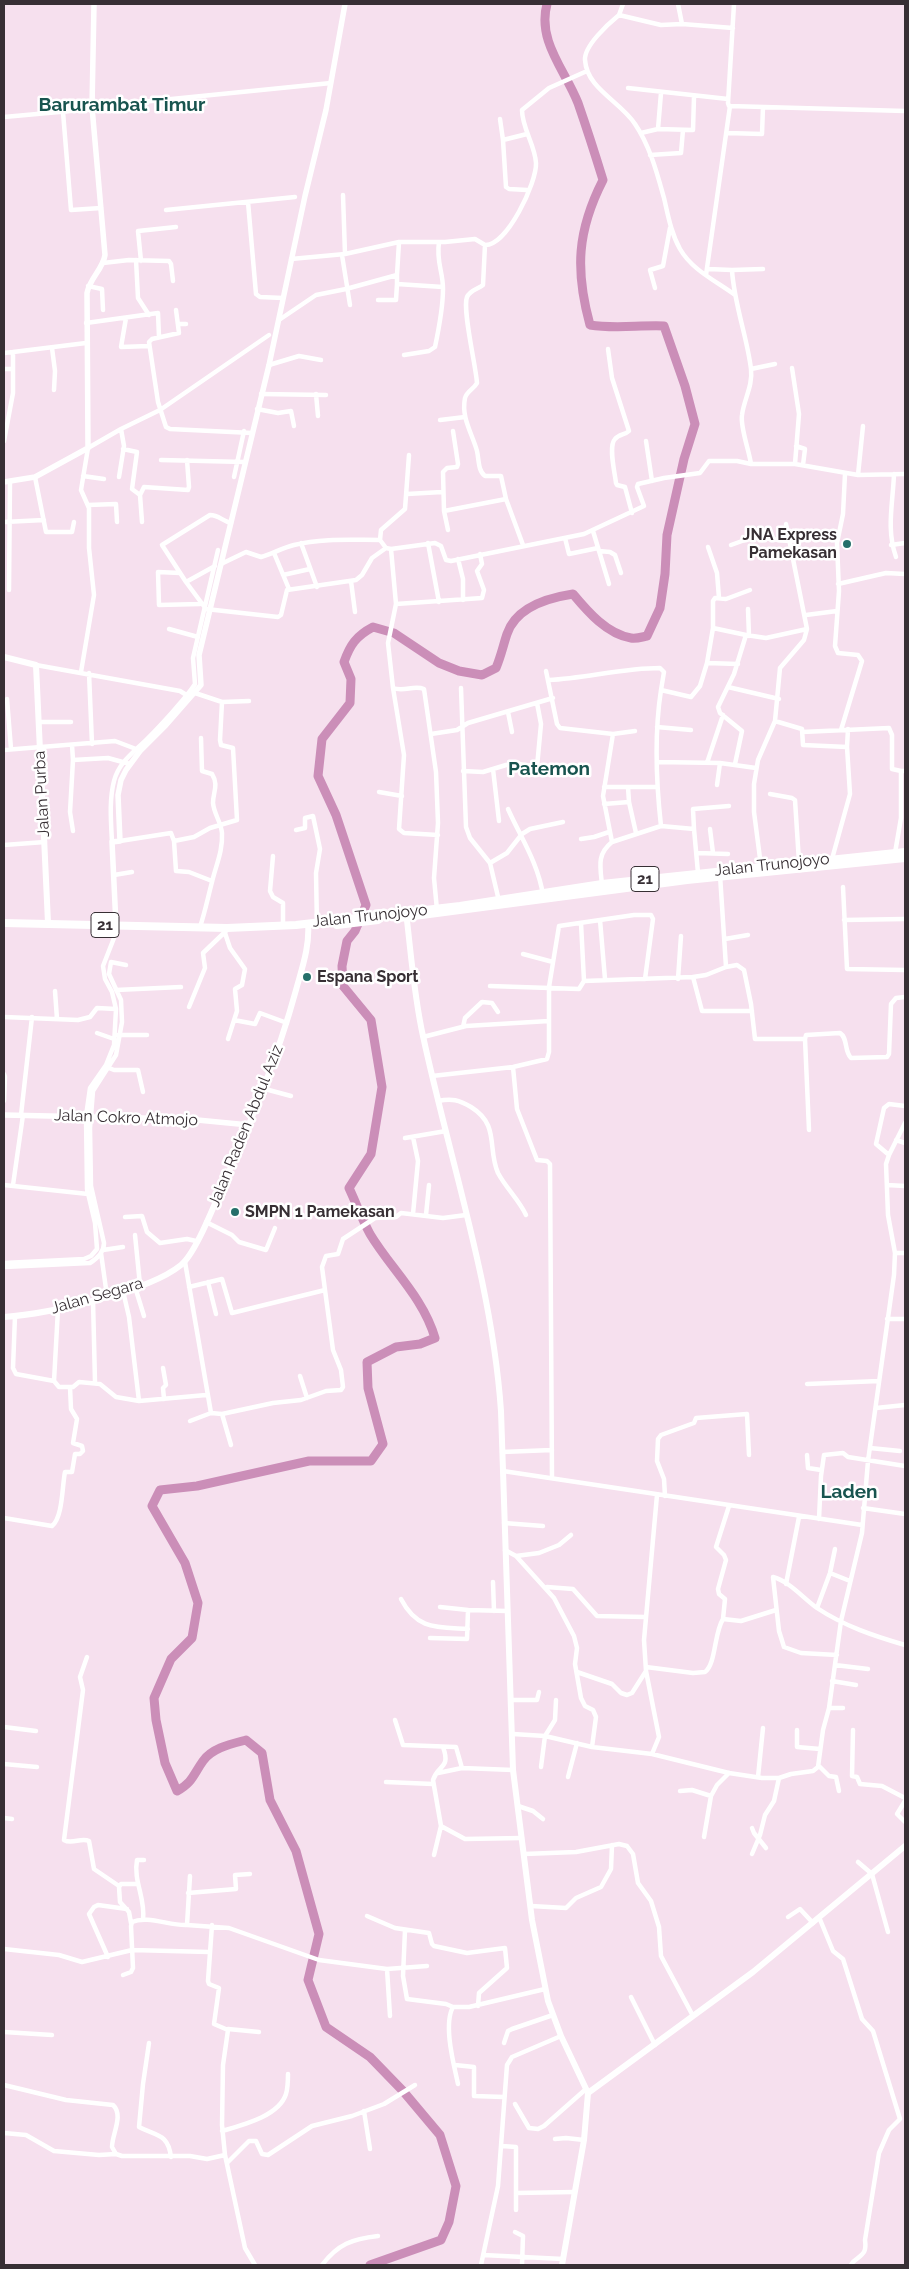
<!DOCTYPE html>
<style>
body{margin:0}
#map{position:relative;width:909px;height:2269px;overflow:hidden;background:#f6e0ee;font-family:Raleway,sans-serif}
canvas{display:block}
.frame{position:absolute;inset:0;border:5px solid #372f34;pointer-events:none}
</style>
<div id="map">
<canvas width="909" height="2269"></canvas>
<div class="frame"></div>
</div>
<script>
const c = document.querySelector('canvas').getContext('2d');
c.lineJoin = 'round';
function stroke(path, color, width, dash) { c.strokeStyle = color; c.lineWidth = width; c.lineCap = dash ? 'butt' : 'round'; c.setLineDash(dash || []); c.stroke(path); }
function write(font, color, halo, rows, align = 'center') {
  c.font = font + ' Raleway,sans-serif'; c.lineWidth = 5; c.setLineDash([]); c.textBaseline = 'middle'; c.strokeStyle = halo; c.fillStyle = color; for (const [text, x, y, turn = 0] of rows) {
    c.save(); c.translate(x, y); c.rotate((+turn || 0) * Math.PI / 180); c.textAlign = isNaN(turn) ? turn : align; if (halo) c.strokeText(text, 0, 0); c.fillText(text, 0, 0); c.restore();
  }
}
const river = new Path2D(`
 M370,2265L441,2240L449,2222L456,2186L440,2135L403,2091L370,2057L326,2027L308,1980L319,1934L296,1851L270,1800L262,1753L246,1740C231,1744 212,1748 203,1761C193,1775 193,1782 177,1791L165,1763L156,1720L154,1698L171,1659L192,1638L198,1603L185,1563L152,1506L160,1490L197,1486L309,1461H371L383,1444L368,1388L367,1362L396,1347L420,1344L435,1338C423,1297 391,1269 370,1234C362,1219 356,1203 349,1188L371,1154L382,1087L371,1020L343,986L342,966L347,941L355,931L366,905L336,815L318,776L322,739L350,703L351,679L344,662C350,645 356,636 373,627L394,633L439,663L459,671L482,675L496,668C501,656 503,646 507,634C516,607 547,598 573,594C588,612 607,634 631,638C636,639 642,637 647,636L660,608L665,574L667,535L684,459L695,424L685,386L664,326C639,325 614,329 590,325C575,270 577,231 603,180C595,154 587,129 578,103C565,70 537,41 547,4`);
const minor = new Path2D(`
 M678,4L682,24
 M734,4L728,103L729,106L905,111
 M619,15L623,4
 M733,28L682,24L661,25L619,15C608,24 584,46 585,60C587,89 620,101 635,124C650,146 657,173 664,198C668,215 671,233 680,249C692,270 716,281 735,295
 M628,88L728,99
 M92,107L331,83
 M63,112L71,210L101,208
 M4,117L92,109
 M500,119L503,140L506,187L509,189L527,190
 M658,129L661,93
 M641,133L658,129L693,130L694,97
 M727,133L762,134L763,107
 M503,140L527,134
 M650,155L681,153L683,130
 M343,195L345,254
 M248,202L256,294L260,297L283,298
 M166,210L295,197
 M485,245L483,285C478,289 470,290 467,297C462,309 476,366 477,383C474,389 467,391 465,398C461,418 472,433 477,451C479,460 478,471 485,476H501L506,499
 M342,255L350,305
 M291,259L345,254L399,242H445L475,239L485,245C507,246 537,182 536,163C535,145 522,128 522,110L549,88L587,71
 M136,260L138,298L149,315
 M141,261L138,231L176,227
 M103,263L129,260L169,261L171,264L173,281
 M708,269L732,270L763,269
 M732,270C734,304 747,336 751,369C753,386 744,399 742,415C740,427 749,450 751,464H795L858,475L905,474
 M397,275L399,242
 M706,275L730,106
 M88,286L102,289L103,310
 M655,288L650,270L663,266L670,228
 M378,300H396L397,284
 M176,310L179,333L152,339L149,342L158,402L166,427L170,429L252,433
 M126,318L121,347L149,346
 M279,320L316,295L346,289L397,275V284L443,287
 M86,323L158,313L159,337
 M178,324H186
 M52,348L55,371L54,390
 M608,349L612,378L629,431C625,435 619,434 615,439C608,446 615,473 616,483L617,485L625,487L632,513
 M4,353L13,352
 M404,355L429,351L435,347C439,328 443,309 443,289C443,271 436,262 439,242
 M269,365L299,356L321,360
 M792,368L799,414L795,464
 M4,369H13
 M751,369L775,364
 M261,394L326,395
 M316,394L318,416
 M257,409L278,413L291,411L294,426
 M440,420L465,417
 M453,431L458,464L457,467L447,468L443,472L444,511L506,499L523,545
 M4,441L13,393V352L86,343
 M646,441L652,481
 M796,446L805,449L803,465
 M123,449L137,452L132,489L140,495
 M161,460L245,462
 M894,474C893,503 886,529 896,557
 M858,475L863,426
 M83,476L104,479
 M35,477L46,532H72L74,522
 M119,477L124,446L121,429
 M234,477L244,431
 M407,494L442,492
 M88,505L116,504L117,522
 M444,511L448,530
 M4,522L44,520
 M142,522L140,495L144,487L188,490L189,487L187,460
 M231,523C222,521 219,515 210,515L162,545L186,582L206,609L278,617L281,615L287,590L356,580L362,575L372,558L386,548
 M593,531L609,584
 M565,538L569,554L598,548
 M380,540L381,530L405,509L409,455
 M301,543L317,587
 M428,543L439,602
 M731,545L753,537L789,541L838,534
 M891,545L905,543
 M708,547L717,573L719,598
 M391,549L396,604L482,598L484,590L477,571L482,564L480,554
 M599,551L610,552L615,555L621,573
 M274,553L289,589
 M458,559L463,579V600
 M221,564L246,552L261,557C272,554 282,548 294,545C321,538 352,540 380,540L386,548L391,549L435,543L441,546L446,560L451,561L584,534L644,506L637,487L638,484L664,478L700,473L709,461H737L751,464
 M180,573L158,572L159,605L200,604
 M283,575L310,569
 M351,581L355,612
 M186,582L215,566
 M838,584L886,573L905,574
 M9,590L10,481
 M396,604L388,643L393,688C404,692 414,685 424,689L436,772L438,823L434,878L437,910
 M748,609L749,636
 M806,615L837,611
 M713,628L746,635
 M169,629L198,637
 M738,664L707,663L713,628V601L715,598L726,599L750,590
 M36,665L180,691L188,696
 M546,671L557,724L560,728L613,734L635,731
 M81,672L94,595L89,548V508L81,490L88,448L121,429L160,410L269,335
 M89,673L92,744
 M549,680C586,678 623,668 660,668L664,672L661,690L691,697L700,686L707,663
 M728,687L779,699
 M393,688L404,755L399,829L404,833L438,835
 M461,688L466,827L470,838L490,863L499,901
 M195,693L222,702L249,701
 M7,699L11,749
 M537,703L541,724L537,767
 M508,712L512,732
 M775,721L802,729L803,745L847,747
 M39,722H71
 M657,727L691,730
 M841,730L862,661L858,655L838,653L835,646L839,591L837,543L843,514L845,474
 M802,732L889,728L892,735V769L901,771
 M431,734L457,730L468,723L553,698
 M72,745L73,760L108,758L130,764
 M4,750L115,741L136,749
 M73,760L70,812L73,831
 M657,762L720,763L756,768
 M707,763L723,715
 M735,764L742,731L720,713L718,707L734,674L746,635L766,638L807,629
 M493,769L499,821
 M463,771L483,772L506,765L519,764L552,770
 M717,785L720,763
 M604,787H657
 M628,787L629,802L636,833
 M379,792L402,796
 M770,794L792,798L795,800L799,862
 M604,804L629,802
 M508,809C521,838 538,863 543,895
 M661,826C656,781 654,735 661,690
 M694,829L693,809L729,806
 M710,829L713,853
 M296,830L305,828V818L313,816L320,849L316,873L317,927
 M581,839L594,837L609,832
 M120,841L171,833L174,841L194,837L210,828L237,820L233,748L221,745L220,740L222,702
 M174,841L176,871L189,872L212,881
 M112,842C111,822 109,800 114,781C119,762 134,752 147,739C159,727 187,697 195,684L193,658L218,550
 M612,842L603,796L613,734
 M4,845L45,842
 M697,853L728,854
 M895,853L901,818V771H905
 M273,856L270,891L273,897L283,903V926
 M832,859L850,794L847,747L848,729
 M490,863L507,853L522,834L530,829L563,822
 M761,866L754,812V784L758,760L775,721L780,668L804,640L807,629L786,524
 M114,875L132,872
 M602,884C600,866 597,854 612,842L661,826L694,829L698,873
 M843,887L847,969L905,970
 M600,920L605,979
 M844,920L905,919
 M200,927C205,912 208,897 212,882C216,865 223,851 222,833C221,822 214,814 213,803C213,792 219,785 212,774L202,771L201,738
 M225,933L230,948L245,969L242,985L235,989L237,1011L228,1039
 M725,939L748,935
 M523,954L553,962
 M726,967L737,965L744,970L751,1004L755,1039H805L809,1130
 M693,977L702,1011H752
 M678,979L681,936
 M584,981L693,977L706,975L726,967L720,875
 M490,986L579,989L584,981L581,923
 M116,990L181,987
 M55,991L57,1019
 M189,1007L205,968L203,953L226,931
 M4,1017L78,1020L90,1017L97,1008L116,1009
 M234,1020L255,1024L260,1013L287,1023
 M463,1027L465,1018L482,1002L492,1003L498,1012
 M97,1033L114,1039
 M118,1035H147
 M423,1037L466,1026L549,1021
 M805,1039L806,1035L840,1033C848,1038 844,1051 851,1058L887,1057L889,1054L891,1004L896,998L905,997
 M513,1067L517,1109L537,1160L547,1161L550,1164L552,1478
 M109,1068L114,1070H138L143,1092
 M4,1074L5,1077L4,1101
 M432,1076L513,1067L547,1059L549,1052V987L559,926L634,915H651L653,919L645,979
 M265,1089L291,1096
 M438,1101C452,1098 459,1100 471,1107C500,1125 487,1148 498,1173C506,1188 519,1200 526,1215
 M21,1115L32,1017
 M413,1137L418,1161L413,1214
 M405,1138L446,1131
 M896,1140L905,1143
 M889,1155L876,1144L884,1108L889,1104L905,1106
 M4,1185L88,1194
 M13,1185L23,1115
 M887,1185L905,1186
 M426,1215L429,1185
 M125,1217L142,1216L147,1232L160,1243L187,1239L196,1241
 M206,1222L232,1235L239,1242L266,1250L275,1228
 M135,1235L140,1285
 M103,1250L123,1247
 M101,1253L107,1296
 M895,1253H905
 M185,1262L211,1413
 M4,1263L84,1259L91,1256L97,1249L95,1223L87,1189L86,1116L90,1088L106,1065L114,1045L116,1009L112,992L105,979L103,966L114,938L116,925
 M4,1267L90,1263C98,1258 104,1252 104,1243L91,1186L90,1128L93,1091L116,1055L122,1022L121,1000L109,974L111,962L126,965
 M208,1282L216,1314
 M135,1287L144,1316
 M189,1287L222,1279L232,1313L325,1290L333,1350L341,1370L343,1387L341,1390L326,1391L301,1400L273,1403L222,1414L211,1413L190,1421
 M325,1290L322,1267L326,1256L338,1254L343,1239L375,1218L396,1217L401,1213L443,1218L466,1215
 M123,1291L129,1317L139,1401L206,1395
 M93,1300L95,1382
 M15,1316L13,1368L16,1374L54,1381L59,1387H73L79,1382L100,1384L116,1397L139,1401
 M887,1319H905
 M163,1368L166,1385L163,1388L164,1399
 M300,1376L307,1398
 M54,1381L58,1309
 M807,1384L879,1381
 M876,1408L905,1405
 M222,1414L231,1445
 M870,1448L900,1451
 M502,1452L552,1450
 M807,1455L808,1468L821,1470
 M503,1471L862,1525
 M665,1496L664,1479L657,1461L658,1439L661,1435L694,1423L696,1418L747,1414L749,1455
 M863,1508L905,1514
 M4,1518L52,1526C63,1517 62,1486 65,1472H72L75,1454H80L83,1451L82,1446L73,1443L77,1419L71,1409L70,1387
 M819,1519L821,1476L824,1455L843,1453L848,1457L905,1466
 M504,1523L543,1526
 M505,1550L516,1556L539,1553L559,1545L571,1535
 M516,1556L554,1598L574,1636L577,1648L575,1664L581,1698L585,1706L593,1710L596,1717L592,1747
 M830,1573L850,1581
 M493,1582L494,1611
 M786,1584L799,1517
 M547,1587L573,1589L597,1616L645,1617
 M401,1599C417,1630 437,1627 468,1629
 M440,1607L468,1610
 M817,1608L830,1573L835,1549
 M723,1619L725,1599L719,1594L718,1589L726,1560L724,1555L716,1547L729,1506
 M430,1638L467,1639L468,1610L507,1611
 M837,1655L801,1653L784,1647L779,1631L773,1577C789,1581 803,1598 817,1608C844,1626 874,1636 905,1645
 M87,1657L80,1677L83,1690L64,1840C72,1845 81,1837 89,1841L94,1869L119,1886
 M835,1665L868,1669
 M646,1667L693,1673L705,1672C716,1664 714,1633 723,1619L741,1621L776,1610
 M577,1672L612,1684L621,1693L627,1695L632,1693L646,1671
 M832,1681L856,1685
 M512,1700H537L539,1692
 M829,1708H843
 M395,1720L403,1745L456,1747L462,1768
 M4,1727L36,1731
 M797,1730V1747L820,1749
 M853,1730L852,1776L857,1777L860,1784L882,1786L905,1798
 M513,1734L545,1736L592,1747L652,1754L729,1773L762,1778H779L791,1774L813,1771L818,1767L823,1730L829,1708L841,1621L862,1533L868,1461L894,1275L895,1253L888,1215L886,1164L889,1155L905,1123
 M443,1747C451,1769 438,1764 433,1780L441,1826L465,1839L522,1838
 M652,1754L659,1737L646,1671L644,1640L657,1495
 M4,1764L37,1767
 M819,1766L829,1776L836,1777L839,1791
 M541,1767L545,1736L555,1720L556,1700
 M438,1773L462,1768L513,1770
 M568,1777L577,1743
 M758,1777L763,1728
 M386,1782L433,1784
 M680,1791L692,1790L711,1796L717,1785L729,1773
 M905,1801L897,1814L905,1822
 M518,1806L533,1811L543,1819
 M4,1818L12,1819
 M752,1828L754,1833L766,1848
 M704,1837L711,1796
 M524,1854L576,1852L619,1844L627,1846L633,1854L638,1883L651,1901L659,1927L661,1956L693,2016
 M752,1854L760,1835L765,1815L774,1801L779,1778
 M434,1855L441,1826
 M858,1862L872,1874L888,1932
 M188,1893L236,1889L235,1875L250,1874
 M531,1906L566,1908L576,1898L601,1887L611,1869L612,1845
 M367,1916L395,1928L429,1933L432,1944L434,1946L467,1953L505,1948L507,1968L479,1993L478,2006
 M788,1917L800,1909L813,1923
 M819,1917L833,1951L843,1959L862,2019L873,2031L900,2119L889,2130L879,2153L865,2240C867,2254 862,2254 853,2262L851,2265
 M143,1920C146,1899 133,1881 137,1860H144
 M131,1923L129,1912L120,1902L119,1887L121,1884H138
 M187,1925L229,1928L319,1960L387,1969L390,2016
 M212,1925L208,1981L209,1984L219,1988L214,2024L228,2030L223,2065L222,2125L225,2155L245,2248L255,2265
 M405,1930L403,1976L407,1999L446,2004L453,2007
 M4,1949L59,1955L82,1962L132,1950L209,1952
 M108,1957L89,1914L94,1907L98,1905L127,1909
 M387,1969L427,1966
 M123,1975L131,1972L133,1968L131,1926L132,1922C147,1915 170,1926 187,1925L190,1876
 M631,1997L655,2045
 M228,2029L259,2032
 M4,2032L52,2035
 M149,2043L143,2084L139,2127C156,2136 168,2133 171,2157
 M504,2043L508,2031L512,2029L553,2015
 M455,2065L474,2067V2096L504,2097
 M458,2084C454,2065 443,2025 453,2007H469L545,1989
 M4,2085L66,2100L113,2105C124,2115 112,2134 112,2147L116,2154L122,2156H190L207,2159L225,2155
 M515,2104L529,2128L538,2129L544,2126L586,2089
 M364,2111L370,2149
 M222,2131C243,2125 279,2116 286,2094C288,2087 288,2080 288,2074
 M4,2133L26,2135L54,2151L99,2155L116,2154
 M555,2139L566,2138L584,2140
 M502,2146L516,2147V2210
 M227,2163L249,2141H256L262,2154L268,2155L312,2126L352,2116L384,2104L415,2085
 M516,2193L574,2192
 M515,2232L523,2236L522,2265
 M483,2255L563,2259
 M322,2265C338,2244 352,2239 378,2236
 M481,2265L498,2186L507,2065L512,2057L561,2036`);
const tertiary = new Path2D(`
 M4,482L35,477L88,448L87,293C90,278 103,269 105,255L92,107L94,4
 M116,925L112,842L120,841L118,795L121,780L126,770L140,751L166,725L201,685L199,655L269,365L305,196L326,110L345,4
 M4,1115L187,1119L249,1125`);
const secondary = new Path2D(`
 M4,657L36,665L48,923
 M406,912C411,953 414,996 423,1036C450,1161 492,1283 501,1411L513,1770L532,1920L548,2001L561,2036L588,2093L584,2140L562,2265
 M4,1317C47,1314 148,1292 181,1265C195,1254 212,1210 220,1192C249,1126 277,1060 296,990C302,968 310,946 308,923
 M588,2093L753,1972L905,1846`);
const trunk = new Path2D(`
 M399,918L687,880L905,858
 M4,923L227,928L296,925L460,906L602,884L905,852
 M337,925L378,920`);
const markers = [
 [847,544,5,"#256f6a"],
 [307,977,5,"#256f6a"],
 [235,1212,5,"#256f6a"]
];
const shields = [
 [645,879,28],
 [105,925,28]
];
const shieldNames = [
 ["21",645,879],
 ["21",105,925]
];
const poiNames = [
 ["JNA Express",837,535,"right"],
 ["Pamekasan",837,553,"right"],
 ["Espana Sport",317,977],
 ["SMPN 1 Pamekasan",245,1212]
];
const streetNames = [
 ["Jalan Purba",42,794,-93],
 ["Jalan Trunojoyo",772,865,-6],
 ["Jalan Trunojoyo",370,916,-6],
 ["Jalan Cokro Atmojo",126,1118,2],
 ["Jalan Raden Abdul Aziz",246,1126,-68],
 ["Jalan Segara",97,1296,-16]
];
const quarterNames = [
 ["Barurambat Timur",122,105],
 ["Patemon",549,769],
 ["Laden",849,1492]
];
stroke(river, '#cb8eb8', 9);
stroke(minor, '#fff', 4.5);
stroke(tertiary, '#fff', 5.5);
stroke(secondary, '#fff', 6);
stroke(trunk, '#fff', 8);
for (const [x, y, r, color] of markers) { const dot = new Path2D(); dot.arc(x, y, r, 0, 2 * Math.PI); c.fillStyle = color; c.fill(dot); stroke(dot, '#fff', 2); }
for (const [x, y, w] of shields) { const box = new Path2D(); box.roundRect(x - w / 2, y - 12.5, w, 25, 4); c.fillStyle = '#fff'; c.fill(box); stroke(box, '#372f34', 1); }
write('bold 15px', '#372f34', null, shieldNames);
write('bold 16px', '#372f34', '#fff', poiNames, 'left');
write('16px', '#372f34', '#fff', streetNames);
write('bold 19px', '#18544f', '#fff', quarterNames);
</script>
